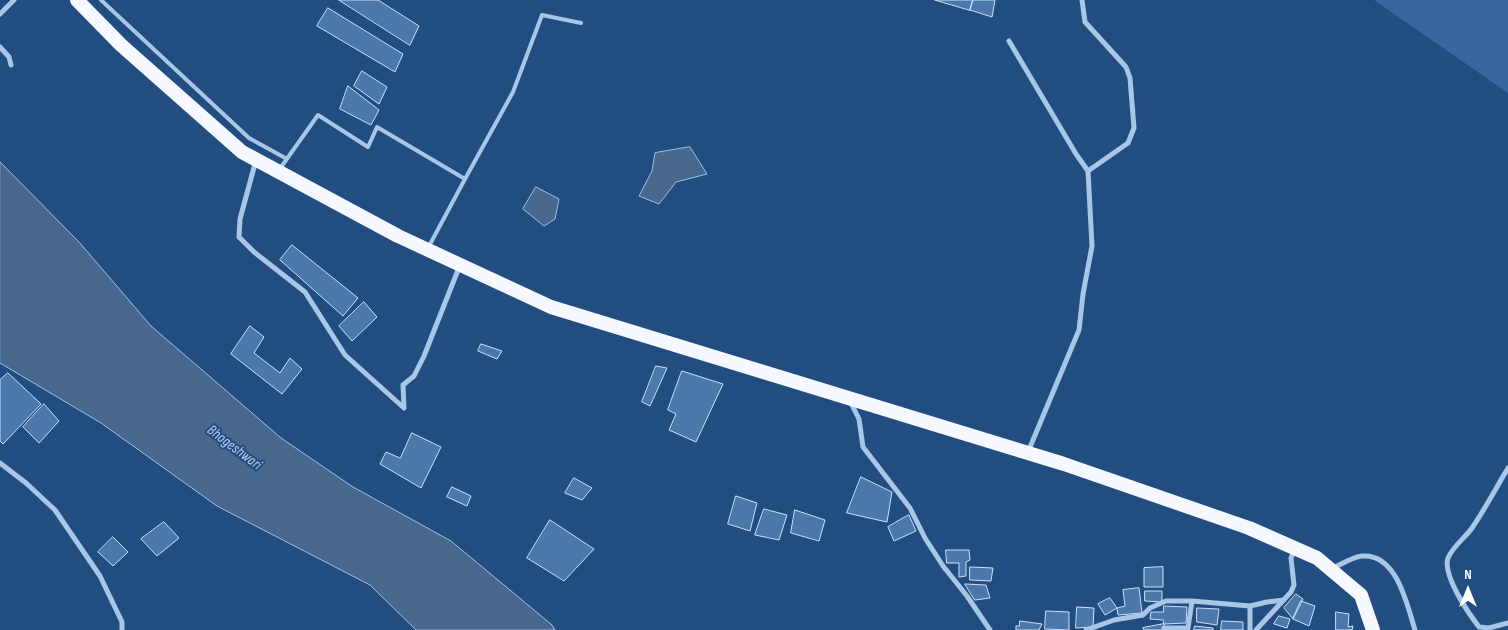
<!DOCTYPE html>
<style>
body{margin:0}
#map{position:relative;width:1508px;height:630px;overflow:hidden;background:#224d81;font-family:"Sofia Sans Condensed",sans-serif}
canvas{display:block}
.north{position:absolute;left:1443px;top:565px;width:50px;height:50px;-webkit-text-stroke:4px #224d81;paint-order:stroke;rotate:0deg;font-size:14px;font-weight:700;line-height:20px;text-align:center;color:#fff}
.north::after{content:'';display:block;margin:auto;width:18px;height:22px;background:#fff;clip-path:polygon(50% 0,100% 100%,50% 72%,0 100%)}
</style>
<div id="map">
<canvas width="1508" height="630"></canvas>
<div class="north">N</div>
</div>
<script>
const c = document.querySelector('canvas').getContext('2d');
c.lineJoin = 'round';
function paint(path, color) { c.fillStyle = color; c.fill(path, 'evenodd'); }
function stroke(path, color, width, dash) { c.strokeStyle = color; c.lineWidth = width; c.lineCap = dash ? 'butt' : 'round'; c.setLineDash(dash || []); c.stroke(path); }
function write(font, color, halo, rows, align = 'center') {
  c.font = font + ' "Sofia Sans Condensed",sans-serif'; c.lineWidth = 4; c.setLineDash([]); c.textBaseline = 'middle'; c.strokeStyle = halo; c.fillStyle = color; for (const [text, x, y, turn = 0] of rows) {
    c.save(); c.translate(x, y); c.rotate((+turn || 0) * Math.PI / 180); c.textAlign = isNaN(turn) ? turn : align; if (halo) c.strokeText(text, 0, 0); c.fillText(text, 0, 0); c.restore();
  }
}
const green = new Path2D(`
 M1374,0H1508V93Z`);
const water = new Path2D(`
 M690,147L707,174L676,182L659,204L639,196L652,171L655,153Z
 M0,162L79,242L151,326L281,438L353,487L451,541L552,625L555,630H416L370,585L217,506L101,423L0,363Z
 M536,187L559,199L555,219L544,226L523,209Z`);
const building = new Path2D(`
 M339,0H378L419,26L410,45Z
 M935,0H973L970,10Z
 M973,0H995L992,17L970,10Z
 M328,8L403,54L395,72L317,26Z
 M362,71L387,87L379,104L354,86Z
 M348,86L379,110L371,125L340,109Z
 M292,245L358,298L343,316L280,260Z
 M364,302L377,317L352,341L339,326Z
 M250,326L264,337L254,353L280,373L290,358L302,369L282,394L231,354Z
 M481,344L502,351L497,359L478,351Z
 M656,366L667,368L650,406L642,402Z
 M682,371L723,384L696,442L669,430L676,414L668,410Z
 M8,373L41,404L3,444L0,441V380Z
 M44,404L59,421L39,443L23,427Z
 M412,433L441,447L421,488L380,464L386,452L400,458Z
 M861,477L892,492L887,522L847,513Z
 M574,478L592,488L582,500L565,493Z
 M452,487L471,496L467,506L447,497Z
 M736,496L757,503L750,531L728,524Z
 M764,509L787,515L779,540L755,535Z
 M795,510L825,520L819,541L791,533Z
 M909,515L916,531L894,541L888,527Z
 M550,520L594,549L564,581L527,558Z
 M164,522L179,538L157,556L141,539Z
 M113,537L128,552L113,566L98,552Z
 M946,550H969L970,560L966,562V576L959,577V563H947Z
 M970,567L993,568L991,581L970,580Z
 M1163,567V587H1144V568Z
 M965,584L986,585L990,598L975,600Z
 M1139,588L1142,613L1118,615L1117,608L1125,606L1123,590Z
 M1145,591H1162V602L1145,601Z
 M1296,594L1303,599L1293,619L1284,608Z
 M1110,598L1117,608L1105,615L1098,604Z
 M1301,601L1315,606L1309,626L1293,619Z
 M1164,606L1187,607L1186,623L1164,624L1163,620L1150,619L1151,612H1163Z
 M1077,607L1094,608L1093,627L1076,628Z
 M1197,608L1219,609L1217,625L1197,622Z
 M1046,611L1069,612V630L1045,629Z
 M1336,612L1349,614L1348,627L1353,626L1352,630H1336Z
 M1279,616L1290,619L1287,628L1274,624Z
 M1020,621L1042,624L1039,630H1016V626H1019Z
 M1222,621L1243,622V630H1221Z
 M1164,624L1165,630H1144L1143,628Z
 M1195,626L1213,628V630H1194Z`);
const service = new Path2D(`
 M101,0L249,138L287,159
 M279,170L318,115L368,147L377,127L465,179L513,92L542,15L581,23
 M428,248L465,179`);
const minor = new Path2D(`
 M0,14L14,0
 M1009,41L1076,154L1088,171L1128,143L1134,128L1130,78L1126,67L1085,22L1082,0
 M0,47L9,57L11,65
 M256,160L240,219L239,237L254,252L305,292L345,355L404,408
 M851,403L859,419L863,447L910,508L925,538L943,566L967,596L990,630
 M404,408L403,385L414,376L424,356L460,265
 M1028,452L1079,330L1083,294L1092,246L1088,171
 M0,463L26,483L55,510L100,576L122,622V630
 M1508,468C1496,488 1485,509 1472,528C1465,538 1453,546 1448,558C1442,575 1469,614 1479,627L1489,628L1508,623
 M1333,568C1342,564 1352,557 1362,556C1397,553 1407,605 1415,630
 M1250,606V630
 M1164,628H1188L1192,601
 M1086,630L1114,620L1143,615L1150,608L1166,601H1192L1250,606L1267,602L1284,600
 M1256,630L1291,592L1294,585L1291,558L1295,549`);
const trunk = new Path2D(`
 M77,0L121,45L242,152L398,236L551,307L1064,464L1249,528L1317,558L1361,595L1373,630`);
const waterNames = [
 ["Bhogeshwari",234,448,37]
];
paint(green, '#36679f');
paint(water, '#48688e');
stroke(water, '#9dc1e9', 1);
paint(building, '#4b77aa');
stroke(building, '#cde0f6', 1);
stroke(service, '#a9c6e7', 4);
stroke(minor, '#a9c6e7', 5);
stroke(trunk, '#f5f8fe', 14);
write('italic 15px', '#b4d0ef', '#224d81', waterNames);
</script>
